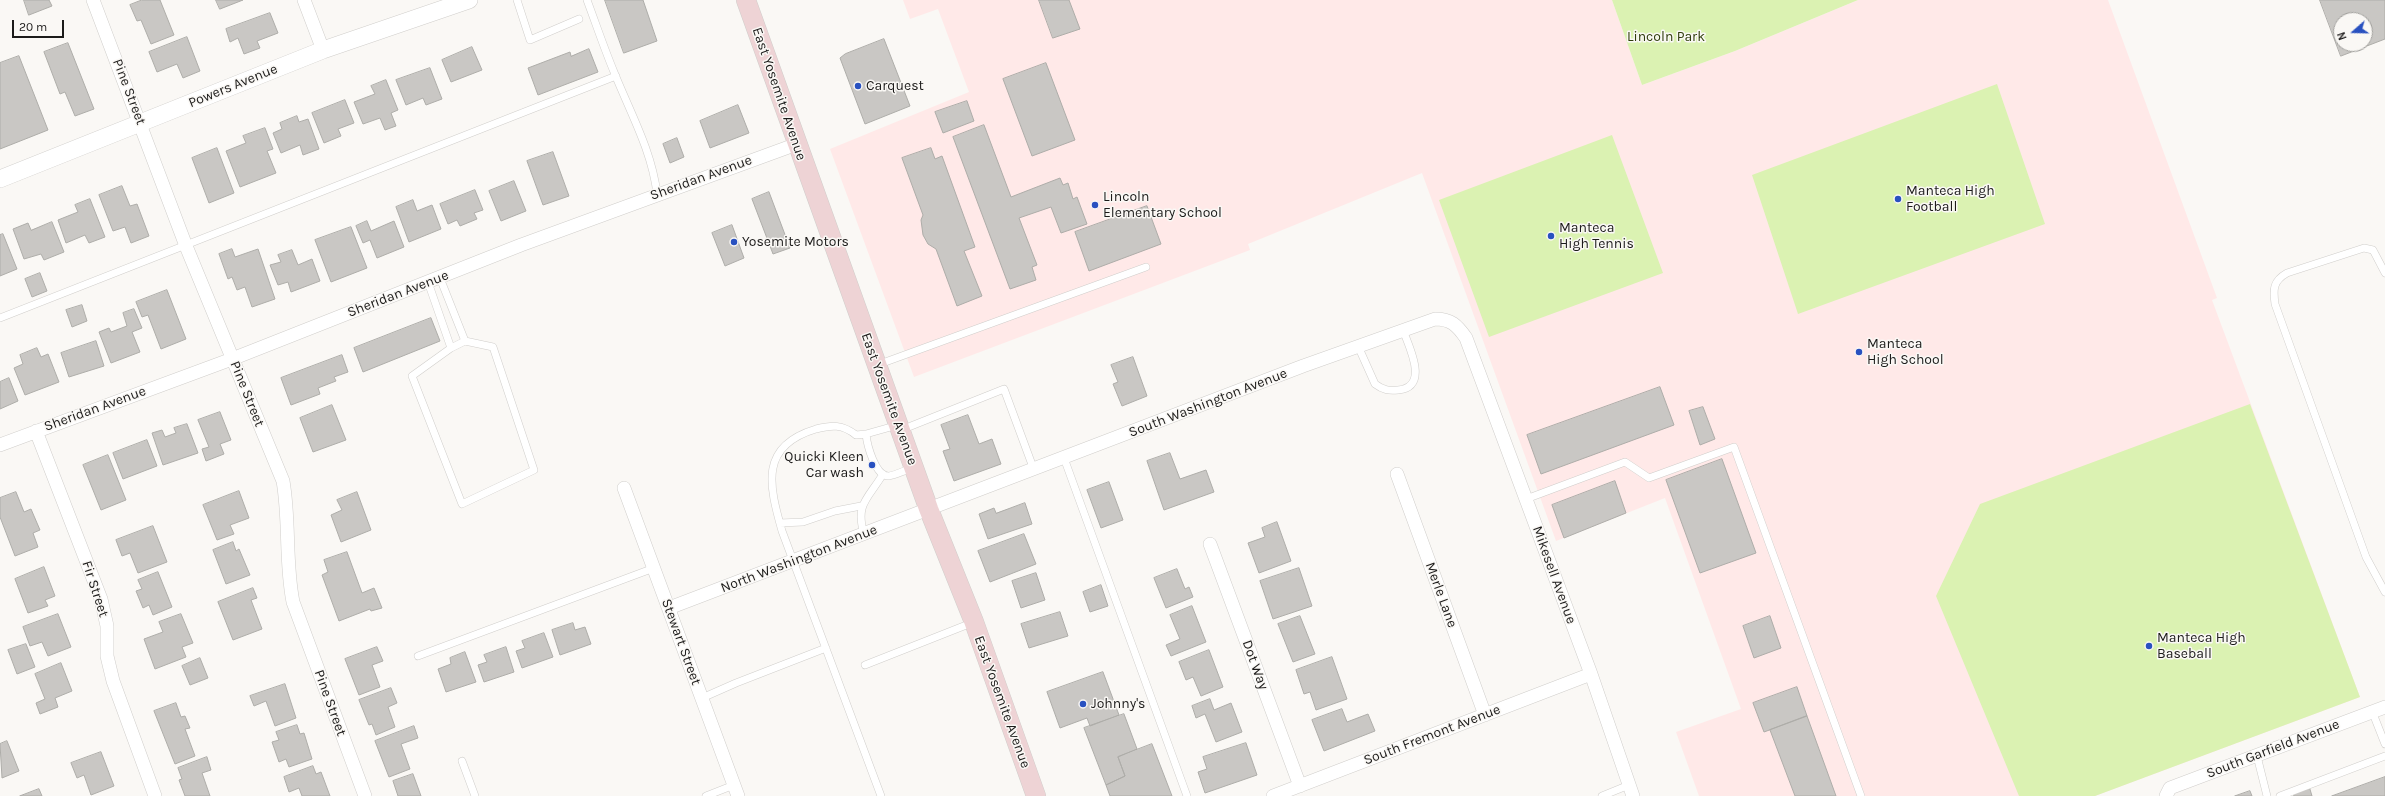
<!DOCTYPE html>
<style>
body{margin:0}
#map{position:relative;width:2385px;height:796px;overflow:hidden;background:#faf8f5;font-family:Karla,sans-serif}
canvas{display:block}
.north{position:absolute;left:2333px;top:12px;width:40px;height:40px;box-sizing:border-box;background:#faf8f5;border:1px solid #a1a09d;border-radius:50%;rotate:250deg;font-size:11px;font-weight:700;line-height:16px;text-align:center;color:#1c1b1a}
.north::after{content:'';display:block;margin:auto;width:14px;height:18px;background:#2951c0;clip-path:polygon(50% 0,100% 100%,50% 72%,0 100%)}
.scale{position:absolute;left:12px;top:20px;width:52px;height:18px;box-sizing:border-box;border:2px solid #1c1b1a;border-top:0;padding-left:5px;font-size:12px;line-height:14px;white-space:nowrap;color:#1c1b1a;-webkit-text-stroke:3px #faf8f5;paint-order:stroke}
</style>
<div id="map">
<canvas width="2385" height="796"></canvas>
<div class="north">N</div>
<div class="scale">20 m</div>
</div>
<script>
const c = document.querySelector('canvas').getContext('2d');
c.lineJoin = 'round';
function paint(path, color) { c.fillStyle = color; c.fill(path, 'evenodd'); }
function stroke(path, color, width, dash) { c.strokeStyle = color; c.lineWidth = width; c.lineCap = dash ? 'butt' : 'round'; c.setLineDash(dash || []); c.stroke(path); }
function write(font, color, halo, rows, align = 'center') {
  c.font = font + ' Karla,sans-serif'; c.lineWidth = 3; c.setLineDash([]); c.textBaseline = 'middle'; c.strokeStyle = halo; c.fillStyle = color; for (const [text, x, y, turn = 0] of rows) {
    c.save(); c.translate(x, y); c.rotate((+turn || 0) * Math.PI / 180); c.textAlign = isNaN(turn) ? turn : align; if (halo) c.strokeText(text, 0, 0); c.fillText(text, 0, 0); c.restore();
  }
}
const education = new Path2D(`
 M903,0H1612L1642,85L1735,51L1858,0H2108L2217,298L2212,300L2360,697L2095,796H1699L1676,732L1741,709L1665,498L1556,541L1422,173L1248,244L1250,250L914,377L830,149L969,92L938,9L910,19Z`);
const green = new Path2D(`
 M1612,0H1858L1735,51L1642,85Z
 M1997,84L2045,224L1798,314L1752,175Z
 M1612,135L1663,273L1489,337L1439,200Z
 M2250,404L2360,697L2095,796H2019L1936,596L1980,504Z`);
const building = new Path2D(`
 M24,0H49L52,6L29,15Z
 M142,0H160L174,35L151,44L141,20L137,21L130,5Z
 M216,0H243L220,9Z
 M605,0H643L657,41L624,53Z
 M1039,0H1069L1080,29L1053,38Z
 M2320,0H2385V39L2341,56ZM2341,20H2365V44H2341Z
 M270,13L278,33L257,41L260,48L244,54L238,38L230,42L226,29Z
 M187,37L200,71L183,78L177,64L157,72L149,52Z
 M884,39L910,106L865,124L840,58L845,54Z
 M68,43L94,109L75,116L65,92L60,94L44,52Z
 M472,47L482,70L451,82L442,60Z
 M589,49L598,72L538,95L528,68L570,52L571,56Z
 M19,56L48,130L0,149V63Z
 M1046,63L1075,140L1032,156L1003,79Z
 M430,68L442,99L426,105L423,98L406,105L396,80Z
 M386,80L398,110L391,113L396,126L385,130L380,118L363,124L354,102L375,94L371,86Z
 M345,100L354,123L338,129L341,136L324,143L312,113Z
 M967,101L974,121L943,133L935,112Z
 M738,105L749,133L710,148L700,121Z
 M297,116L299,122L308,119L319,149L303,155L300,145L281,153L273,133L282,129L280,123Z
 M984,125L1011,197L1060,178L1063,185L1068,183L1073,199L1077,197L1087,224L1061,233L1051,207L1019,218L1037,265L1032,267L1036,280L1010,289L953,137Z
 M265,128L273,149L267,151L276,173L240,187L226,151L246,143L243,136Z
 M677,138L684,157L670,163L663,144Z
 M217,148L234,193L209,203L192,158Z
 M931,148L935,159L942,156L975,247L964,251L982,296L957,306L936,249L928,244L923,235L921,220L923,215L902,158Z
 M553,152L569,196L543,205L527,161Z
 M514,181L526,211L501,221L489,191Z
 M122,186L130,206L137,204L149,236L131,243L125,227L113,231L99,195Z
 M475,190L483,210L474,213L477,219L460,226L457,220L448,224L440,204Z
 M769,192L790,248L773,254L752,199Z
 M90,199L105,237L89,243L85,235L66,243L58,220L78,212L75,205Z
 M413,200L417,211L432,205L441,229L409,242L396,207Z
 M1147,206L1161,244L1089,271L1075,232Z
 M367,221L371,231L394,221L404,247L377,258L370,240L363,243L356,226Z
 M52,222L64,252L44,260L41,254L24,259L13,229L28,223L31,230Z
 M732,225L744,258L725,266L712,233Z
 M351,227L367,268L331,282L315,240Z
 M3,234L17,269L0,276V235Z
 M232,249L235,257L258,249L275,299L252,307L245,287L237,290L232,277L228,279L219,254Z
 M292,250L298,265L312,259L320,281L291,292L288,282L278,285L270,265L281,262L278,255Z
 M40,273L47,291L32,297L25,279Z
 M167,290L186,339L161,349L148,315L142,317L136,302Z
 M82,305L87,321L72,327L66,310Z
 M134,309L142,328L132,332L140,352L111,363L99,332L109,328L111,332L127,326L123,313Z
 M431,318L440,341L363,372L354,348Z
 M96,341L104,366L69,377L61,353Z
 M37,348L41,357L48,354L59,382L25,395L14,368L23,364L20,355Z
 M342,355L348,372L334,377L336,381L318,388L320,394L291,405L281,378Z
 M1133,357L1147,396L1122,406L1113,384L1118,382L1111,365Z
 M9,378L18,401L0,409V382Z
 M1660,387L1674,425L1541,474L1527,435Z
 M332,405L346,440L313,452L300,418Z
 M1703,407L1715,439L1700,445L1689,411Z
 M220,412L231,440L220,444L224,454L206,461L202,449L209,447L198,420Z
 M968,415L979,444L992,439L1001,464L954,481L943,451L950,449L941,425Z
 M187,424L198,453L163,465L152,433L162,430L165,437L176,433L174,428Z
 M147,440L157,466L123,479L113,453Z
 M1170,453L1180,479L1206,470L1214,492L1164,510L1147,461Z
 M108,455L126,500L101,510L83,465Z
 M1722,459L1756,553L1700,573L1666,480Z
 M1615,481L1626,513L1564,538L1552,505Z
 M1109,482L1123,520L1101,528L1087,490Z
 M239,491L249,518L230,525L234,534L217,540L203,505Z
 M16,492L24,512L31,509L40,530L33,533L38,547L15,556L0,517V498Z
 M357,492L371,530L341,542L331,515L342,510L337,500Z
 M1025,503L1032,524L988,539L979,514L994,508L996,513Z
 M1277,522L1291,561L1259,573L1248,543L1265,537L1262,528Z
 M153,526L167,562L138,573L130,553L122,556L116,540Z
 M1024,534L1036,564L990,582L978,551Z
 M233,542L236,551L239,549L250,575L226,584L213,550Z
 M347,552L362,593L374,588L382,608L371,611L370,609L339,621L322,575L328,572L324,560Z
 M44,567L55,596L45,600L48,606L28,613L15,579Z
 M1299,568L1312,606L1273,619L1260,581Z
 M1177,569L1185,589L1189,587L1193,597L1166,608L1154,578Z
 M158,572L172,607L153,615L149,605L143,608L136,591L142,589L138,580Z
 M1036,573L1045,600L1021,608L1012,581Z
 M1101,585L1108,606L1090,612L1083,592Z
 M253,588L257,598L251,600L262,629L233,640L218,602Z
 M1192,606L1206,642L1171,656L1166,645L1180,639L1170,615Z
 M1060,612L1068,636L1029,648L1021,624Z
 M58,614L71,647L48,656L42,642L30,646L23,627Z
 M181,614L193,643L182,647L186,657L155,669L144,639L163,632L159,622Z
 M1300,616L1315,654L1293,662L1278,624Z
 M1770,616L1781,648L1754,658L1743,626Z
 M573,623L575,630L585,627L591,644L560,655L552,630Z
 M544,633L553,657L522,668L516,651L525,648L522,641Z
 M26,644L35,667L17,674L8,650Z
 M377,647L383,661L372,665L380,687L359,695L345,659Z
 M506,647L514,672L484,682L478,665L487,662L484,655Z
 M1209,650L1223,687L1201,696L1193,677L1186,680L1179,662Z
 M465,652L476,682L446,692L438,669L451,664L450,658Z
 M1332,657L1347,699L1316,710L1310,692L1304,694L1296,670Z
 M200,658L208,678L190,685L182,666Z
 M61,663L72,691L55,698L58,707L40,714L36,703L45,699L35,674Z
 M1103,672L1119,715L1090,726L1087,718L1060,728L1047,692Z
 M285,684L296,718L275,726L266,701L254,706L250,696Z
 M1797,687L1807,716L1764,732L1753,703Z
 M391,688L397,703L388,707L395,727L376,735L372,724L369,725L359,700Z
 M1210,699L1214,710L1231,703L1242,732L1216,742L1205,714L1196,718L1192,706Z
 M176,703L181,717L185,716L190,728L185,729L195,756L175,764L154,711Z
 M1342,709L1347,722L1368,714L1375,731L1324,751L1312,720Z
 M1124,714L1137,749L1118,757L1125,776L1106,785L1084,728Z
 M1807,716L1836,796H1795L1770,730Z
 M297,725L300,734L304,733L312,759L289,767L286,759L279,762L272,742L279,740L276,732Z
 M414,726L418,738L401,744L410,769L389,777L375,741Z
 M7,741L19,771L2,778L0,744Z
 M1246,743L1257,775L1205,793L1198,772L1207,769L1203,757Z
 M1152,744L1172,796H1110L1106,785L1125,776L1118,757Z
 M101,752L114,786L91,795L84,775L77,778L71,763Z
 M207,757L211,770L202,773L210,796H185L179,780L182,779L178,768Z
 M313,766L316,774L321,772L330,796H302L299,788L289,792L284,777Z
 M413,774L421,796H398L393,781Z
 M2385,777V796H2332Z
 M2309,786L2312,796H2294L2292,792Z
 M39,789L42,796H20Z
 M2250,791L2252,796H2235Z`);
const service = new Path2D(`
 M517,0L530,40L579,19
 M587,0C596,24 604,48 614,72C630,112 652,151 657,194
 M2385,273L2373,250L2364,248L2287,273C2273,281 2273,289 2275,304L2366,557L2385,592
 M440,278L465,341
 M428,282L451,348
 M0,318L616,76
 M465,341L493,347L534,470L462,504L412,376L451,348Z
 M1358,346L1375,384C1383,390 1389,391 1398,390C1430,387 1409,347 1403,330
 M877,365L1146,267
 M901,430L1004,389L1034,470
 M866,434C867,444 875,477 889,476C896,475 905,470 913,468
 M1064,458L1187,796
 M1526,499L1625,462L1649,478L1734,447L1861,796
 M780,523L803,522L835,511L861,506
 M864,534C855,504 868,499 883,474
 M418,656L654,568
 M865,665L974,622
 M702,698L736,683L826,648
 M2372,711L2385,744
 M2257,756L2267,796
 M462,761L475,796
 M706,796L734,785
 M881,796L782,531C769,485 759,446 816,429C832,425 842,424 856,435L866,434L898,425
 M1602,796L1629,785
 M2280,796L2385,756`);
const minor = new Path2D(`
 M93,0L186,246L283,481C290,521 285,562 293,602L365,796
 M304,0L323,50
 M36,431L101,599L107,626V656L113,681L155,796
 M0,445L232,359L521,245L797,144
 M1397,474L1485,715
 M624,488L738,796
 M1210,544L1300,786
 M669,608L1303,366L1435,319C1451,319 1457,325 1466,338L1591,674L1633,796
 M1273,796L1591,674
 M2166,796L2170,788L2385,707`);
const tertiary = new Path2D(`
 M0,179L323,50L469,0`);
const secondary = new Path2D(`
 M746,0L929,510L974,622L1036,796`);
const markers = [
 [858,86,4,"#2951c0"],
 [1898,199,4,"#2951c0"],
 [1095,205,4,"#2951c0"],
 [1551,236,4,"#2951c0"],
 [734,242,4,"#2951c0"],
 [1859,352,4,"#2951c0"],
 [872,465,4,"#2951c0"],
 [2149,646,4,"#2951c0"],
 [1083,704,4,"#2951c0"]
];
const parkNames = [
 ["Lincoln Park",1666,37]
];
const streetNames = [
 ["Powers Avenue",233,86,-22],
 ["Pine Street",129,92,69],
 ["East Yosemite Avenue",779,94,71],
 ["Sheridan Avenue",701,178,-20],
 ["Sheridan Avenue",398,294,-21],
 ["Pine Street",247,394,68],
 ["East Yosemite Avenue",889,399,70],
 ["South Washington Avenue",1208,403,-21],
 ["Sheridan Avenue",95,409,-20],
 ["North Washington Avenue",799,559,-21],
 ["Mikesell Avenue",1554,575,70],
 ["Fir Street",95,589,72],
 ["Merle Lane",1441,595,70],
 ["Stewart Street",681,642,70],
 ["Dot Way",1255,665,70],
 ["East Yosemite Avenue",1002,702,70],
 ["Pine Street",330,703,70],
 ["South Fremont Avenue",1432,735,-21],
 ["South Garfield Avenue",2273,749,-21]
];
const poiNames = [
 ["Carquest",866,86],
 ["Manteca High",1906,191],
 ["Football",1906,207],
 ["Lincoln",1103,197],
 ["Elementary School",1103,213],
 ["Manteca",1559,228],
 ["High Tennis",1559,244],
 ["Yosemite Motors",742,242],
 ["Manteca",1867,344],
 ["High School",1867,360],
 ["Quicki Kleen",864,457,"right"],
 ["Car wash",864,473,"right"],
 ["Manteca High",2157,638],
 ["Baseball",2157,654],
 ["Johnny's",1091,704]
];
paint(education, '#ffe9e8');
paint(green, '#dbf2b2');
paint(building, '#c9c7c4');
stroke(building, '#aeada9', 1);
stroke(service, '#d0cecb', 8);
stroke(minor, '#d0cecb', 14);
stroke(tertiary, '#d0cecb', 18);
stroke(secondary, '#d0cecb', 20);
stroke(service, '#fff', 7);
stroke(minor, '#fff', 13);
stroke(tertiary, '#fff', 17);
stroke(secondary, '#eed3d5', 19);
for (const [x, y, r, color] of markers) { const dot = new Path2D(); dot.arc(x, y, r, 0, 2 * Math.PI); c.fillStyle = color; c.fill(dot); stroke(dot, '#faf8f5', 1.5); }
write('14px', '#2f3d0b', '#faf8f5', parkNames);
write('14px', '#1c1b1a', '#faf8f5', streetNames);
write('14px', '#1c1b1a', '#faf8f5', poiNames, 'left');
</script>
